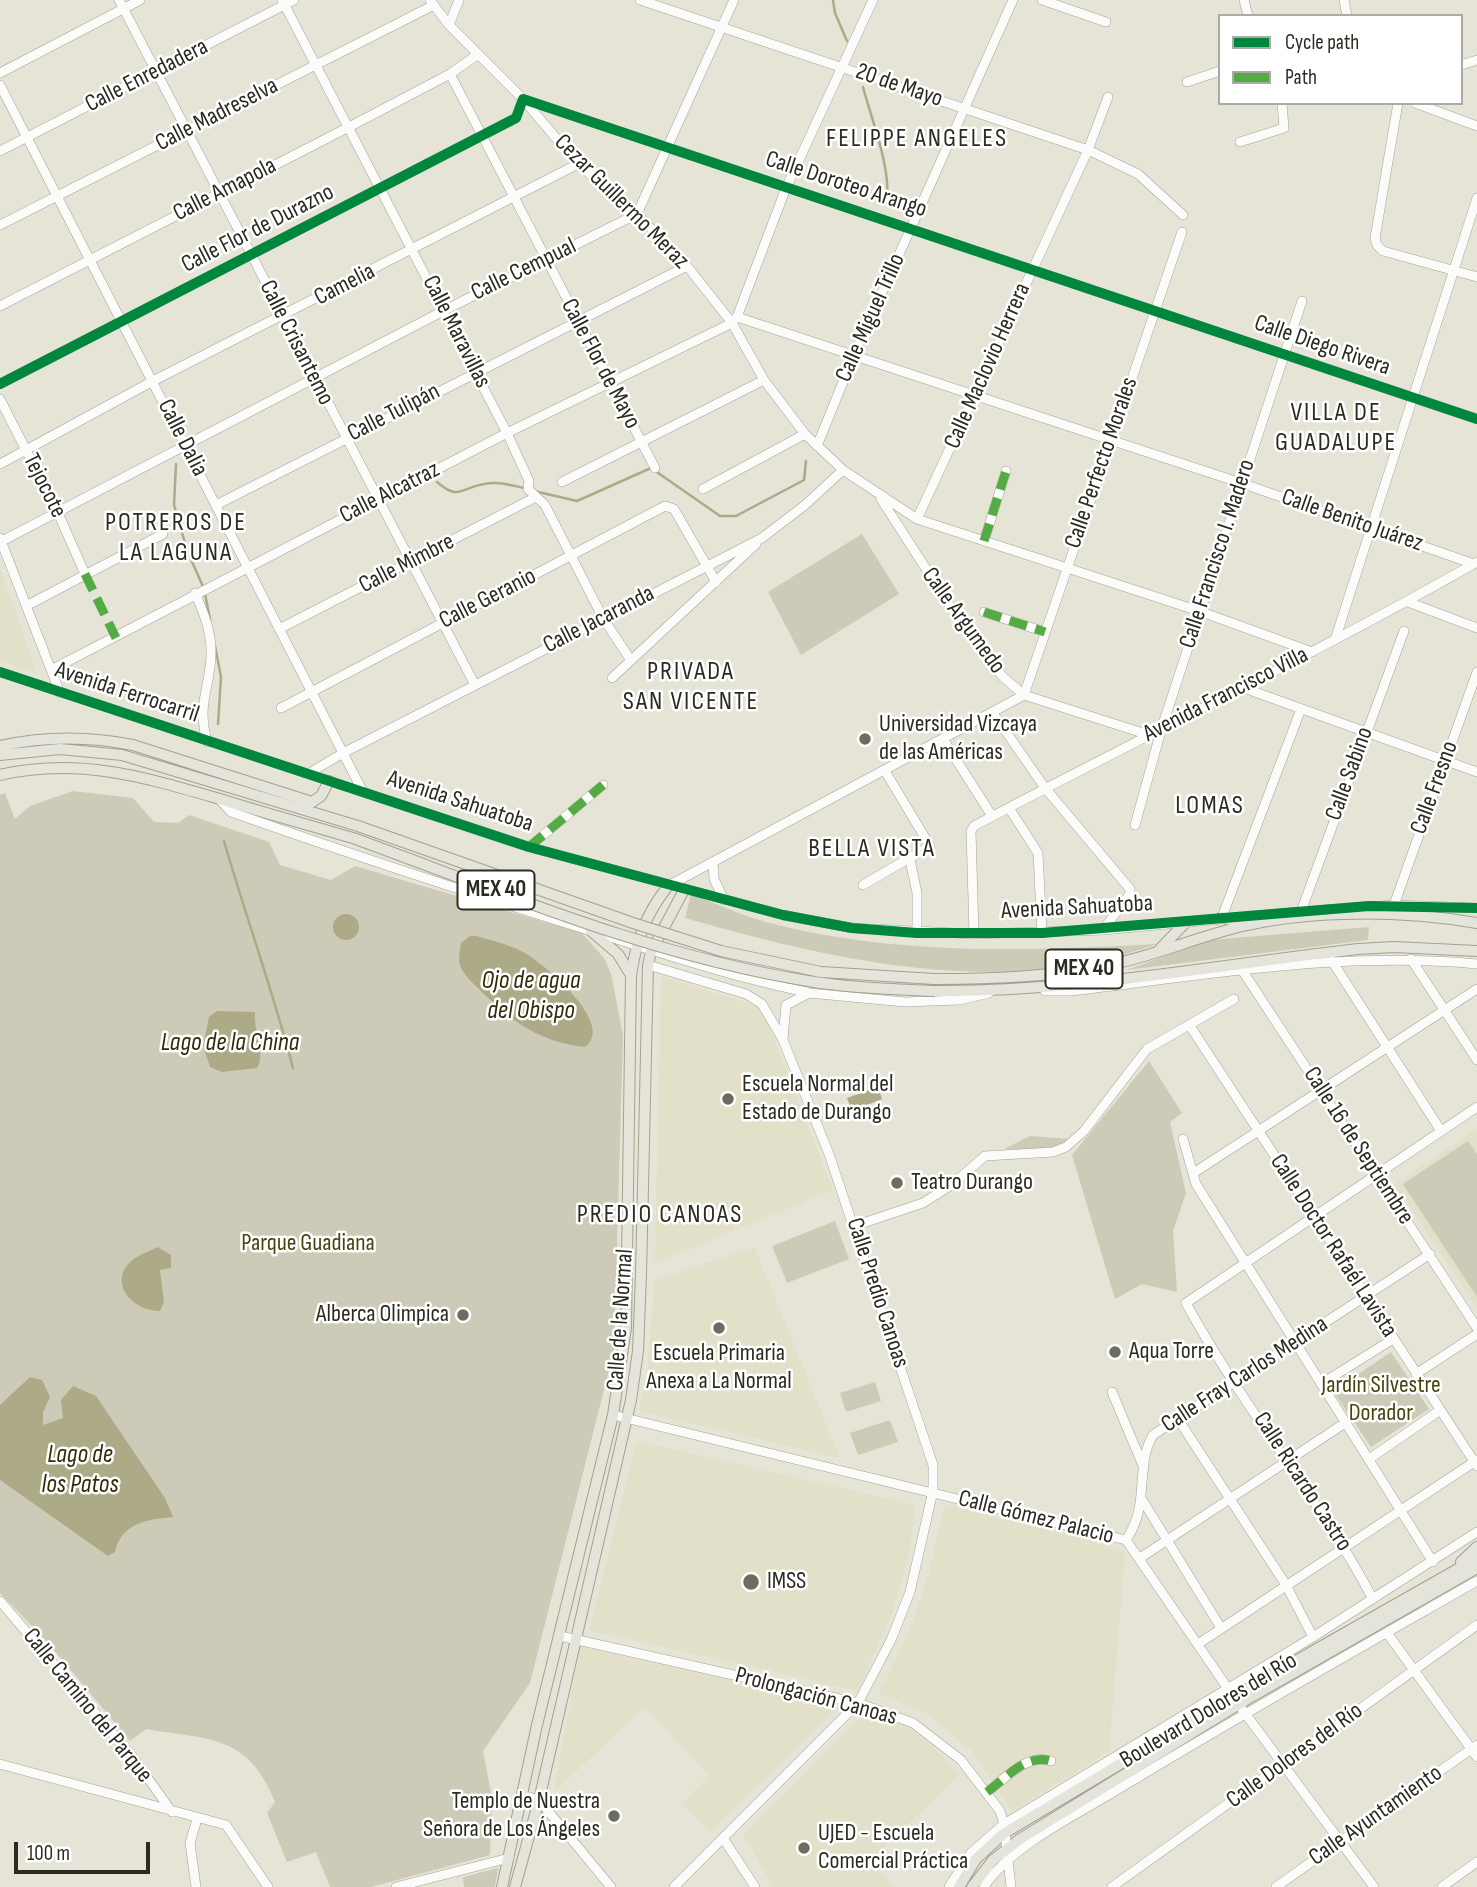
<!DOCTYPE html>
<meta charset="utf-8">
<style>
body{margin:0}
#map{position:relative;width:1477px;height:1887px;overflow:hidden;background:#e5e4d6;font-family:"Sofia Sans Condensed",sans-serif}
canvas{display:block}
.legend{position:absolute;left:1218px;top:14px;width:245px;height:91px;box-sizing:border-box;background:#fff;border:2px solid #abaaa6;margin:0;padding:9px 12px;list-style:none;font-size:21px;color:#2c2b21}
.legend li{display:flex;align-items:center;gap:14px;height:35px}
.legend b{width:35px;border:2px solid #abaaa6}
.scale{position:absolute;left:14px;top:1842px;width:136px;height:32px;box-sizing:border-box;border:4px solid #2c2b21;border-top:0;padding-left:9px;font-size:21px;line-height:24px;white-space:nowrap;color:#2c2b21;-webkit-text-stroke:5px #fff;paint-order:stroke}
</style>
<div id="map">
<canvas width="1477" height="1887"></canvas>
<ul class="legend">
<li><b style="height:9px;background:#00873e"></b>Cycle path</li>
<li><b style="height:9px;background:#54ab43"></b>Path</li>
</ul>
<div class="scale">100 m</div>
</div>
<script>
const c = document.querySelector('canvas').getContext('2d');
c.lineJoin = 'round';
function paint(path, color) { c.fillStyle = color; c.fill(path, 'evenodd'); }
function stroke(path, color, width, dash) { c.strokeStyle = color; c.lineWidth = width; c.lineCap = dash ? 'butt' : 'round'; c.setLineDash(dash || []); c.stroke(path); }
function write(font, color, halo, rows, align = 'center') {
  c.font = font + ' "Sofia Sans Condensed",sans-serif'; c.lineWidth = 5; c.setLineDash([]); c.textBaseline = 'middle'; c.strokeStyle = halo; c.fillStyle = color; for (const [text, x, y, turn = 0] of rows) {
    c.save(); c.translate(x, y); c.rotate((+turn || 0) * Math.PI / 180); c.textAlign = isNaN(turn) ? turn : align; if (halo) c.strokeText(text, 0, 0); c.fillText(text, 0, 0); c.restore();
  }
}
const built = new Path2D(`
 M0,568L37,674L0,661Z
 M661,976L762,1008L833,1190L655,1263Z
 M1477,1129V1308L1395,1184Z
 M754,1247L840,1458L639,1411L647,1375L655,1280Z
 M637,1441L915,1505L910,1550L892,1614L857,1691L589,1630Z
 M945,1505L1083,1538L1125,1553L1109,1751L1012,1811L971,1750L926,1713L879,1694L911,1628L928,1577Z
 M580,1646L841,1705L710,1832L682,1804L709,1775L645,1707L554,1792Z
 M863,1714L906,1726L940,1753L959,1775L870,1861L894,1887H774L743,1835Z`);
const green = new Path2D(`
 M862,534L899,594L801,655L768,592Z
 M73,791L133,798L154,822L178,823L189,815L269,842L280,865L331,880L355,866L582,933L604,958L611,974L623,1035L614,1350L530,1683L483,1751L492,1798L490,1855L371,1887H330L316,1852L287,1862L267,1813L275,1802C248,1734 210,1740 146,1729L130,1741L48,1643L0,1593V795L5,793L15,819L30,806Z
 M691,894C715,903 740,915 766,922C894,956 1027,951 1158,944C1120,956 1083,967 1043,970C921,980 801,951 685,918Z
 M1369,927L1368,940L1126,970L1209,940Z
 M1149,1061L1182,1113L1170,1122L1186,1193L1173,1231L1177,1292L1142,1284L1115,1299L1072,1155Z
 M1030,1136L1070,1139L1050,1149H1004Z
 M1468,1141L1477,1154V1297L1403,1184Z
 M835,1221L849,1259L787,1283L772,1246Z
 M1391,1352L1429,1409L1371,1447L1333,1391Z
 M875,1382L881,1401L846,1412L840,1393Z
 M890,1420L898,1442L858,1455L850,1433Z
 M498,1868L495,1887H464L463,1877Z`);
const water = new Path2D(`
 M333 927a13 13 0 1 1 26 0a13 13 0 1 1-26 0Z
 M470,936H476C493,941 513,945 528,955C547,967 616,1025 585,1047C540,1042 512,1022 481,991C474,984 463,975 460,965C458,959 460,949 461,943Z
 M217,1011L255,1012C253,1029 266,1056 257,1068L222,1072L210,1067L203,1046L209,1017Z
 M878,1087L882,1099L852,1111L847,1098Z
 M158,1247L171,1255V1268L160,1270L164,1302L160,1311C139,1312 112,1291 125,1268C132,1257 147,1252 158,1247Z
 M30,1377L42,1380L50,1397L43,1412V1425L63,1418L61,1400L73,1386L96,1396L165,1498L173,1517C148,1519 121,1523 115,1552L108,1556L0,1480V1405Z`);
const stream = new Path2D(`
 M833,0L835,13L847,41
 M863,87C871,118 893,173 886,203
 M176,464L174,505L187,550L204,589L210,619
 M437,482C459,501 460,488 484,484C498,481 511,485 524,488
 M534,491L577,501L651,468L720,516H736L804,480L806,461
 M215,646L221,677L218,724
 M224,841C246,917 273,991 293,1068`);
const minor = new Path2D(`
 M119,0L475,685
 M282,0L507,433L529,481L528,489L545,505L603,618L630,659
 M430,0L449,25L523,99L578,164L637,214L687,266L732,323L764,380L805,434L843,470L917,519L1199,611L1312,652
 M640,0L1088,150L1138,174L1183,215
 M1042,0L1106,22
 M1244,0L1248,16
 M1344,0L1347,16
 M449,25L459,0
 M1461,65L1477,60
 M0,73L140,0
 M450,74L655,468
 M1187,82L1220,71
 M0,85L363,792
 M1398,103L1375,238L1377,245L1383,251L1477,277
 M1415,103L1477,126
 M1240,142L1284,128L1282,103
 M0,151L294,0
 M0,225L434,5
 M0,306L349,127L450,74L477,55
 M737,317L1241,483L1474,564
 M0,384L516,118L523,99L1477,419
 M0,399L58,513L85,574
 M817,446L854,355L1013,0
 M0,464L153,381L578,164
 M562,482L764,380
 M703,489L805,434
 M881,499L959,620L1003,677L1024,695L1146,734
 M216,505L687,266
 M917,519L1088,150L1108,97
 M0,538L60,693
 M2,541L445,310L637,214L734,0
 M984,541L1006,471
 M195,593C204,613 212,633 211,656C209,692 197,703 207,742
 M1408,602L1477,628
 M28,605L163,534
 M984,612L1045,632
 M279,629L534,498
 M1335,640L1477,198
 M51,670L507,433L732,323L737,317L786,188L873,0
 M0,672L529,847L783,915L852,928L974,934L1103,930L1297,912
 M612,678L756,544
 M1241,687L1477,772
 M1024,695L1182,232
 M281,708L665,506L674,509L716,582
 M993,713L1045,788L1130,889V894L1103,930
 M943,739L992,816
 M308,774L343,753L762,538L805,505L843,470
 M219,799L231,812C350,854 469,893 588,930C661,953 732,977 807,992
 M1009,808L1038,853L1042,933
 M1135,825L1162,727L1302,301
 M529,847L603,785
 M910,860L917,893V933
 M713,863L714,879L724,900
 M863,885L930,846L885,771
 M668,886L1024,695
 M1394,905L1477,672
 M1322,910L1394,905L1477,908
 M1222,917L1301,709
 M1299,917L1404,631
 M974,934L971,831L974,826C1141,737 1312,656 1477,562
 M1411,959L1477,1060
 M1332,961L1441,1131
 M648,965L746,994L762,1004L783,1040L829,1154L933,1465V1491L910,1592L891,1640L858,1703L674,1887
 M1240,967L1477,1328
 M1045,991H1071C1206,975 1341,951 1477,964
 M1190,1026L1477,1466
 M783,1039L786,1005L809,993L905,1002L959,1000L989,993
 M1183,1139L1196,1184L1433,1562
 M1195,1172L1477,989
 M854,1226L923,1203L953,1184L985,1156L1053,1152L1066,1147L1084,1131L1147,1049L1234,999
 M1416,1374L1477,1334
 M1321,1384L1393,1339
 M1112,1392L1144,1468
 M613,1415L1126,1540L1244,1712L1374,1887
 M1178,1419L1286,1585L1313,1637
 M1369,1459L1439,1411
 M1143,1501L1221,1628
 M1126,1540C1151,1504 1134,1468 1153,1435L1430,1254
 M1140,1558L1345,1423
 M1373,1599C1318,1496 1242,1406 1186,1303L1477,1107
 M0,1601L132,1756L172,1812
 M1387,1633L1477,1757
 M560,1636L858,1703L913,1723L961,1760L1000,1811L1004,1824L1011,1887
 M1198,1644L1477,1460
 M0,1764L226,1825L268,1887
 M987,1792C1006,1778 1027,1753 1051,1761
 M522,1795L539,1800L611,1887
 M723,1838L755,1887
 M196,1887L190,1843L197,1819
 M396,1887L509,1858
 M949,1887L971,1853L1004,1824L1313,1637L1477,1532
 M984,1887C1008,1848 1077,1814 1117,1790C1235,1718 1356,1650 1477,1581
 M1112,1887L1477,1625
 M1276,1887L1477,1745
 M1442,1887L1477,1862`);
const major = new Path2D(`
 M0,746C45,736 88,736 133,745L312,802L321,796L329,781
 M0,755L60,749L122,755L358,826
 M0,775C79,757 144,777 220,799C264,813 309,825 353,838
 M1222,917L1246,925
 M591,931L618,954L631,975
 M1159,950L1186,922
 M934,979C992,979 1048,977 1104,966C1152,957 1196,937 1243,926C1314,909 1405,911 1477,923
 M935,991C1077,992 1217,965 1358,949L1394,947L1477,951
 M1461,1562L1477,1547
 M502,1887L537,1725L613,1415L626,1328L631,976C636,940 646,914 668,886
 M515,1887L539,1800L631,1400L638,1351L641,1275L648,965L651,952L684,890
 M959,1887L976,1859L1003,1834L1234,1696L1477,1558
 M972,1887L993,1860L1020,1839L1239,1704L1477,1568`);
const majorBridge = new Path2D(`
 M358,826L633,923L721,951L821,972L934,979
 M353,838C501,892 652,956 808,981C850,988 893,989 935,991`);
const quiet = new Path2D(`
 M984,541L1006,471
 M85,574L116,638
 M984,612L1045,632
 M529,847L603,785
 M987,1792C1006,1778 1027,1753 1051,1761`);
const cycleway = new Path2D(`
 M0,384L516,118L523,99L1477,419
 M0,672L529,847L783,915L852,928L917,933H1042L1369,906L1477,908`);
const markers = [
 [865,739,7,"#6d6c60"],
 [728,1099,7,"#6d6c60"],
 [897,1183,7,"#6d6c60"],
 [463,1315,7,"#6d6c60"],
 [719,1328,7,"#6d6c60"],
 [1115,1352,7,"#6d6c60"],
 [751,1582,9,"#6d6c60"],
 [614,1816,7,"#6d6c60"],
 [804,1848,7,"#6d6c60"]
];
const shields = [
 [496,890,77],
 [1084,969,77]
];
const shieldNames = [
 ["MEX 40",496,890],
 ["MEX 40",1084,969]
];
const streetNames = [
 ["Calle Enredadera",147,76,-27],
 ["20 de Mayo",899,86,19],
 ["Calle Madreselva",217,115,-27],
 ["Calle Doroteo Arango",846,185,18],
 ["Calle Amapola",225,190,-27],
 ["Cezar Guillermo Meraz",621,202,45],
 ["Calle Flor de Durazno",258,229,-27],
 ["Calle Cempual",524,270,-26],
 ["Camelia",345,285,-27],
 ["Calle Miguel Trillo",871,318,-66],
 ["Calle Maravillas",456,332,63],
 ["Calle Crisantemo",296,343,63],
 ["Calle Diego Rivera",1322,346,19],
 ["Calle Flor de Mayo",600,364,62],
 ["Calle Maclovio Herrera",988,366,-66],
 ["Calle Tulipán",394,413,-27],
 ["Calle Dalia",182,438,63],
 ["Calle Perfecto Morales",1102,463,-71],
 ["Tejocote",44,486,63],
 ["Calle Alcatraz",390,493,-27],
 ["Calle Benito Juárez",1352,521,19],
 ["Calle Francisco I. Madero",1218,554,-72],
 ["Calle Mimbre",407,564,-27],
 ["Calle Geranio",488,599,-27],
 ["Calle Jacaranda",599,620,-27],
 ["Calle Argumedo",963,621,54],
 ["Avenida Ferrocarril",127,693,18],
 ["Avenida Francisco Villa",1226,695,-27],
 ["Calle Sabino",1350,774,-70],
 ["Calle Fresno",1435,788,-70],
 ["Avenida Sahuatoba",460,802,18],
 ["Avenida Sahuatoba",1077,908,-3],
 ["Calle 16 de Septiembre",1358,1146,57],
 ["Calle Doctor Rafaél Lavista",1333,1246,57],
 ["Calle Predio Canoas",877,1293,72],
 ["Calle de la Normal",621,1320,-86],
 ["Calle Fray Carlos Medina",1245,1375,-33],
 ["Calle Ricardo Castro",1302,1482,57],
 ["Calle Gómez Palacio",1036,1518,14],
 ["Prolongación Canoas",816,1697,15],
 ["Calle Camino del Parque",87,1706,51],
 ["Boulevard Dolores del Río",1209,1711,-31],
 ["Calle Dolores del Río",1295,1756,-36],
 ["Calle Ayuntamiento",1376,1816,-35]
];
const poiNames = [
 ["Universidad Vizcaya",879,725],
 ["de las Américas",879,753],
 ["Escuela Normal del",742,1085],
 ["Estado de Durango",742,1113],
 ["Teatro Durango",911,1183],
 ["Alberca Olimpica",449,1315,"right"],
 ["Aqua Torre",1129,1352],
 ["Escuela Primaria",719,1354,"center"],
 ["Anexa a La Normal",719,1382,"center"],
 ["IMSS",767,1582],
 ["Templo de Nuestra",600,1802,"right"],
 ["Señora de Los Ángeles",600,1830,"right"],
 ["UJED - Escuela",818,1834],
 ["Comercial Práctica",818,1862]
];
const parkNames = [
 ["Parque Guadiana",308,1244],
 ["Jardín Silvestre",1381,1386],
 ["Dorador",1381,1414]
];
const neighbourhoodNames = [
 ["FELIPPE ANGELES",917,139],
 ["VILLA DE",1336,413],
 ["GUADALUPE",1336,443],
 ["POTREROS DE",176,523],
 ["LA LAGUNA",176,553],
 ["PRIVADA",691,672],
 ["SAN VICENTE",691,702],
 ["LOMAS",1210,806],
 ["BELLA VISTA",872,849],
 ["PREDIO CANOAS",660,1215]
];
const waterNames = [
 ["Ojo de agua",531,981],
 ["del Obispo",531,1011],
 ["Lago de la China",230,1043],
 ["Lago de",80,1455],
 ["los Patos",80,1485]
];
paint(built, '#e2e0c8');
paint(green, '#cdcbb7');
paint(water, '#adaa88');
stroke(stream, '#adaa88', 2.5);
stroke(minor, '#a4a398', 10);
stroke(major, '#a3a18e', 12);
stroke(minor, '#fbfbf9', 9);
stroke(major, '#e5e4db', 10);
stroke(majorBridge, '#a3a18e', 12, []);
stroke(majorBridge, '#e5e4db', 10);
stroke(quiet, '#54ab43', 9, [18, 9]);
stroke(cycleway, '#00873e', 10);
for (const [x, y, r, color] of markers) { const dot = new Path2D(); dot.arc(x, y, r, 0, 2 * Math.PI); c.fillStyle = color; c.fill(dot); stroke(dot, '#fff', 2.5); }
for (const [x, y, w] of shields) { const box = new Path2D(); box.roundRect(x - w / 2, y - 19.5, w, 39, 5); c.fillStyle = '#fff'; c.fill(box); stroke(box, '#2c2b21', 2); }
write('bold 23px', '#2c2b21', null, shieldNames);
write('24px', '#2c2b21', '#fff', streetNames);
write('24px', '#2c2b21', '#fff', poiNames, 'left');
write('24px', '#49430e', '#fff', parkNames);
c.letterSpacing = '2px';
write('26px', '#2c2b21', '#fff', neighbourhoodNames);
c.letterSpacing = '0px';
write('italic 26px', '#302c07', '#fff', waterNames);
</script>
